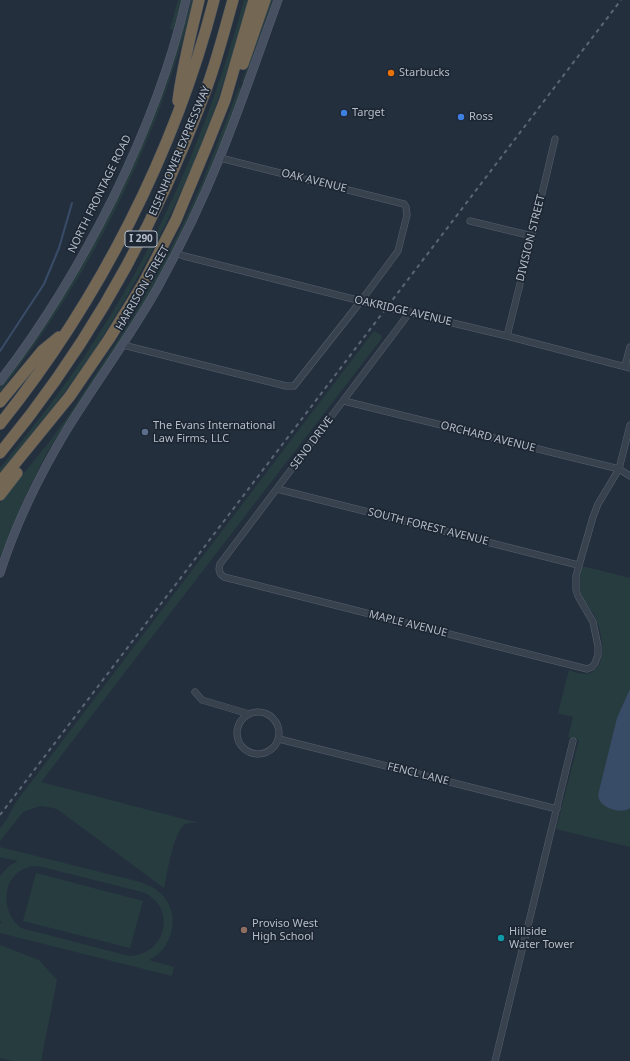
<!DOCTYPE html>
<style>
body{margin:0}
canvas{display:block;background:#242f3e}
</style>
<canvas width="630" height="1061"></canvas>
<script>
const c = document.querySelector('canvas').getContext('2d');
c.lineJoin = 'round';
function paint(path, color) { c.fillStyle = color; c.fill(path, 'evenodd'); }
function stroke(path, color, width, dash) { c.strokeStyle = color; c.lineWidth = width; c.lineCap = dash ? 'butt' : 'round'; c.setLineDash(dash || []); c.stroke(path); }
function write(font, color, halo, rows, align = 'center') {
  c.font = font + ' "Noto Sans",sans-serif'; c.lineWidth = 3.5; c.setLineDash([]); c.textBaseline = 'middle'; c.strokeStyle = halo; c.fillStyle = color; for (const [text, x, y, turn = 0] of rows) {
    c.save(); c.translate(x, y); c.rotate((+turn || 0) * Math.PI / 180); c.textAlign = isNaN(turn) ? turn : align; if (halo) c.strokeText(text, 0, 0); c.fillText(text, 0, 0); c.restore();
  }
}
const green = new Path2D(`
 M178,0H182L174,30L170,29Z
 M191,0H194C172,82 142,162 101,237C72,292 37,343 0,392V388C87,272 156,141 191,0Z
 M244,0H248C236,44 223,87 207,130C179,203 142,274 100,341C70,388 35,431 0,474V468C29,432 58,396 84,357C157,249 210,126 244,0Z
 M271,0H273L244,82L242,81Z
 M239,87L242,88C216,159 186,229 149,294C136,315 124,336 111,356C89,389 66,421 46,455C28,488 14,522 0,557V503L50,441L73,409L132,318L157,274L182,226L202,183Z
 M374,331L381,335L382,338L168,616L41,782L199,823C194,823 188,822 184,825C173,833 167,875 164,888L57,809L48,807L40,806L23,812L0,841V828L7,819L16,802Z
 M582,566L630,578V847L556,829L579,740L568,737L573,717L558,713L569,670C575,672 581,675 587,674C610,669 602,631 595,617C591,609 584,602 581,593C578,584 580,575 582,566Z
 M0,847L140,882C144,884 148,885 152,887C182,904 178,945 149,960L174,967L172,976L0,933V923L2,924L0,920V876L9,866L18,861L0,857ZM32,866H38L142,892C177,905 168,955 129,956L21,928C0,912 0,873 32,866Z
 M36,873L143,901L130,948L23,921Z
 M0,945L39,960L57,980L41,1061H13L0,1058Z`);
const water = new Path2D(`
 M630,689V808C622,814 605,809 600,801C598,798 598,794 599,791L617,718Z`);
const stream = new Path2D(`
 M0,351L44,284L59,248L72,203`);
const street = new Path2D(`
 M470,221L532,236
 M176,253L184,256L361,301L507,336L630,368
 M410,312L220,564C218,570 219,574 224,577L587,669L592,667L595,663L598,655V646L593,622L578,596L576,590V576L593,517L598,504L619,469L630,425
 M507,336L532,236L555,139
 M123,345L286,386H294L361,301L398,251L407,215L406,207L404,204L220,158
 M625,366L630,347
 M344,401L619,469L630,476
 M277,489L578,565
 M195,692L202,700L249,714
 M237 733a21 21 0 1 1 42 0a21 21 0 1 1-42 0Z
 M279,739L557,809
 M495,1061L573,741`);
const secondary = new Path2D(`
 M0,381C44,324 81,262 113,198C144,135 170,69 186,0
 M0,573C16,523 39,476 66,431C96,382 130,337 158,287C181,245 202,202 220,157C241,105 259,52 278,0`);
const highway = new Path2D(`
 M243,64L265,0
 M178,101C182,67 191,34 199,0
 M0,402L42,351L59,337
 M0,424C98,302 175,152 214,0
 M0,453C77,360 139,255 185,143C193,123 201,104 208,84C218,56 225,28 233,0
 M0,482L70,396L109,339L143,284L176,220L208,143L225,100L254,0
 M0,495L17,473`);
const rail = new Path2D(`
 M0,815L621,0`);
const markers = [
 [391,73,4,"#e8710a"],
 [344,113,4,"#3f7fe0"],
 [461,117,4,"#3f7fe0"],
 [145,432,4,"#5c6f8a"],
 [244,930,4,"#8d6e63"],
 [501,938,4,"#0f9aa8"]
];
const shields = [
 [141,239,32]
];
const shieldNames = [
 ["I 290",141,239]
];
const poiNames = [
 ["Starbucks",399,73],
 ["Target",352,113],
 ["Ross",469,117],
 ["The Evans International",153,426],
 ["Law Firms, LLC",153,439],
 ["Proviso West",252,924],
 ["High School",252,937],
 ["Hillside",509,932],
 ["Water Tower",509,945]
];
const streetNames = [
 ["EISENHOWER EXPRESSWAY",180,151,-67],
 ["OAK AVENUE",314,181,14],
 ["NORTH FRONTAGE ROAD",100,194,-64],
 ["DIVISION STREET",531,238,-76],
 ["HARRISON STREET",143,288,-60],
 ["OAKRIDGE AVENUE",403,311,13],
 ["ORCHARD AVENUE",488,437,14],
 ["SENO DRIVE",312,443,-53],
 ["SOUTH FOREST AVENUE",428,527,14],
 ["MAPLE AVENUE",408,624,14],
 ["FENCL LANE",418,774,14]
];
paint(green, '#263c3f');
paint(water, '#394c67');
stroke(stream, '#394c67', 2);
stroke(street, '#565f6c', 7);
stroke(secondary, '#565f6c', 9);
stroke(highway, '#434c59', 12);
stroke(street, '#38414e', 6);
stroke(secondary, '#465061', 8);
stroke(highway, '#746855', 11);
stroke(rail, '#5a6575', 2, [4, 4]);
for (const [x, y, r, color] of markers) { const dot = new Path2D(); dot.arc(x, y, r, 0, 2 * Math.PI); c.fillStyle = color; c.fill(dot); stroke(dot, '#1d2633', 1.5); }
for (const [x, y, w] of shields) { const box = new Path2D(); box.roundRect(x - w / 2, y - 8, w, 16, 3); c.fillStyle = '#1d2633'; c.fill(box); stroke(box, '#b4bcc9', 1); }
write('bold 10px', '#b4bcc9', null, shieldNames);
write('11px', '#b4bcc9', '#1d2633', poiNames, 'left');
write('11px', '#b4bcc9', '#1d2633', streetNames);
</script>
